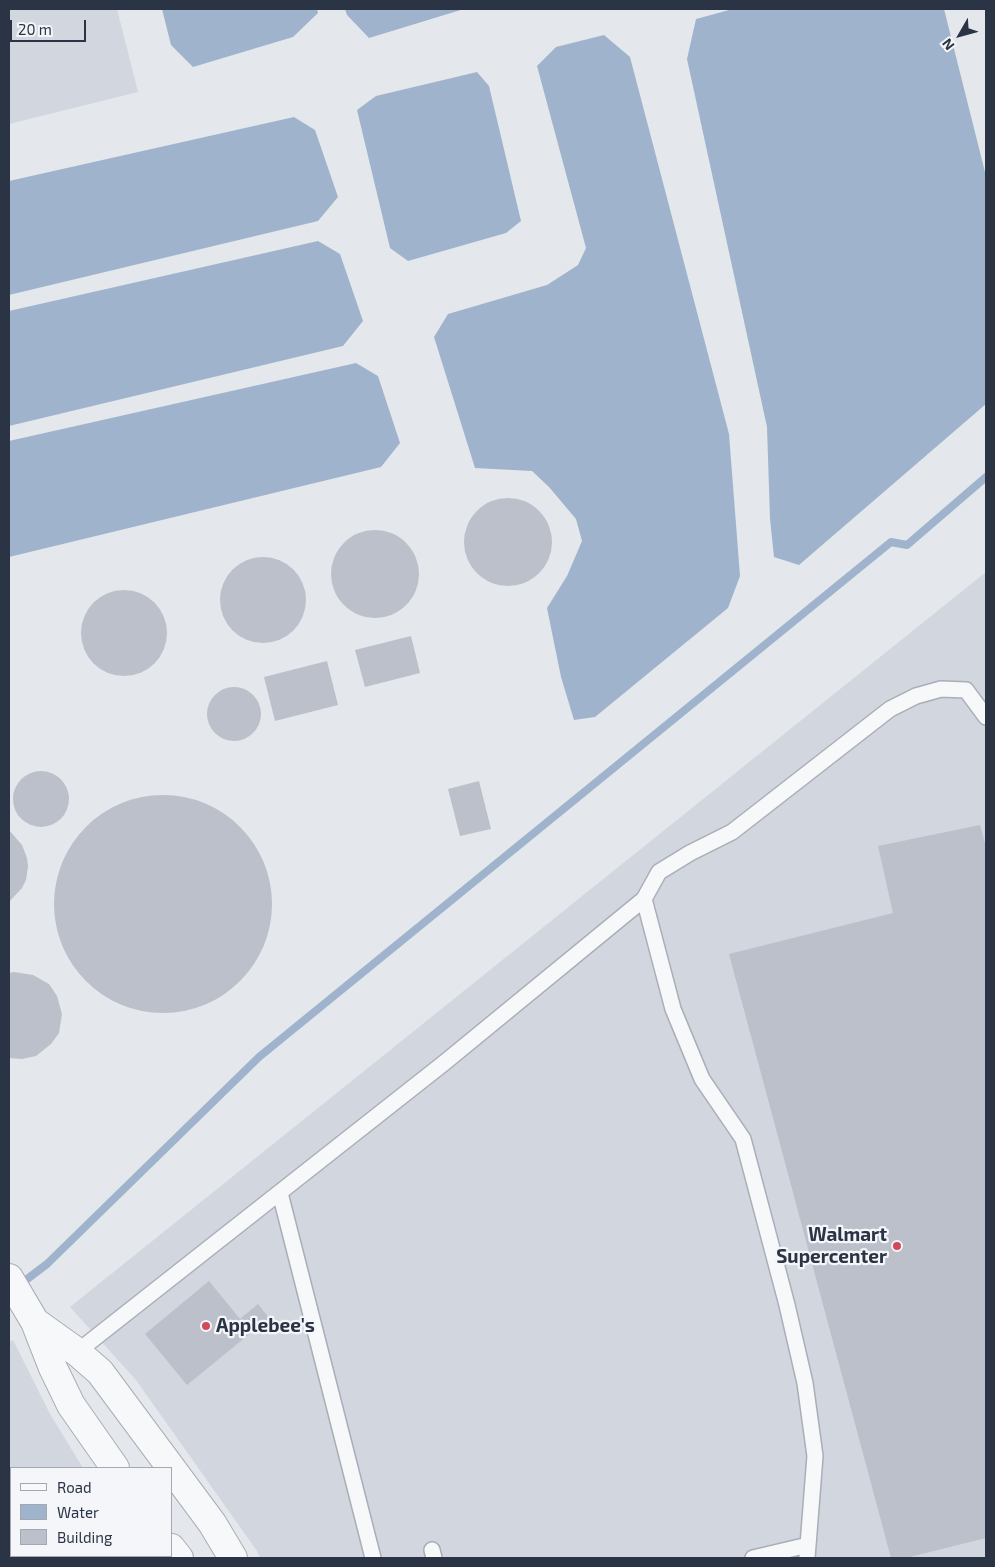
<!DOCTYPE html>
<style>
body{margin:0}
#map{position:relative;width:995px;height:1567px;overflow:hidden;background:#e4e7ec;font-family:"Exo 2",sans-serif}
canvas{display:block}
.frame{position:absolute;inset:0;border:10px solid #2b3445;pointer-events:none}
.legend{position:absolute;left:10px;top:1467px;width:162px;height:90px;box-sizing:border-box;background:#f4f6f9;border:1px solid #a4a8b1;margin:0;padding:6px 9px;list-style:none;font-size:15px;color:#2b3445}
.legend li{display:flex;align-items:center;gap:10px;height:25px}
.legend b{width:25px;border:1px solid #a4a8b1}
.north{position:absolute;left:935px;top:10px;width:50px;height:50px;-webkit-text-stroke:4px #f4f6f9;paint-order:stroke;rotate:232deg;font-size:14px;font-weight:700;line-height:20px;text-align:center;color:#2b3445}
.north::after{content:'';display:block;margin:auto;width:18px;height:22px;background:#2b3445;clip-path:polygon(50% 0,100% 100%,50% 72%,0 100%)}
.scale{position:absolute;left:10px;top:20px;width:76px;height:22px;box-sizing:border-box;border:2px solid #2b3445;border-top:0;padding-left:6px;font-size:15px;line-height:18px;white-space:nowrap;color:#2b3445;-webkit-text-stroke:4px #f4f6f9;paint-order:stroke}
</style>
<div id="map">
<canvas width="995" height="1567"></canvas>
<div class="frame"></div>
<ul class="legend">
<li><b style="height:6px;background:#f7f8fa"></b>Road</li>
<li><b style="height:14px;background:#9fb4cc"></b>Water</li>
<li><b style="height:14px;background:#bbc0ca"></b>Building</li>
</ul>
<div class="north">N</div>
<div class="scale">20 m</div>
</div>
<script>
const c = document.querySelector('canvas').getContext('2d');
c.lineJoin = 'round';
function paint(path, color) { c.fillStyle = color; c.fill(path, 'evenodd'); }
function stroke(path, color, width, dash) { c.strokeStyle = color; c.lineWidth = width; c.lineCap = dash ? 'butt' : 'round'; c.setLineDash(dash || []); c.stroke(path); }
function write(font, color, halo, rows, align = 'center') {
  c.font = font + ' "Exo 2",sans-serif'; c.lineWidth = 4.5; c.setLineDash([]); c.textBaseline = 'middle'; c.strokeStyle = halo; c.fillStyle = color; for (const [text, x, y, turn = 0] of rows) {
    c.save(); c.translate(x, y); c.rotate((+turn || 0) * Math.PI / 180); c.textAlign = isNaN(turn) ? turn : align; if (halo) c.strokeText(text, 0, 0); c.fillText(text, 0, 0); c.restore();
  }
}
const built = new Path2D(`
 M9,9H117L138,92L9,124Z
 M986,572V1558H260L257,1551L136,1380L70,1307Z
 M13,1340L50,1414L83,1468H11V1556H151L153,1558H9V1342Z`);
const water = new Path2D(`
 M162,9H317L318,13L293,37L193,67L171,45Z
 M345,9H464L369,38L347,15Z
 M733,9H944L986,176V404L799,565L774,557L770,519L767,427L687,59L696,19Z
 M604,35L630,57L729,434L740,576L728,608L595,717L574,720L561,677L547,608L567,576L582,541L576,519L549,487L532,471L475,468L434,337L448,314L547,285L578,265L586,248L537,66L556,47Z
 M477,72L489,86L521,221L506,233L408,261L390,248L357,110L376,96Z
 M294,117L315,130L338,197L318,221L9,295V181Z
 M318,241L340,254L363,321L343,346L9,426V311Z
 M356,363L378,376L400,443L381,467L9,557V441Z`);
const stream = new Path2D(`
 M18,1286L47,1264L259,1057L891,542L907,545L986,477`);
const building = new Path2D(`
 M464 542a44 44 0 1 1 88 0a44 44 0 1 1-88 0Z
 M331 574a44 44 0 1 1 88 0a44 44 0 1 1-88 0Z
 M220 600a43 43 0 1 1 86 0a43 43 0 1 1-86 0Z
 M81 633a43 43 0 1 1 86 0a43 43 0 1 1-86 0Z
 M411,636L420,673L365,687L355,650Z
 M327,661L338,705L275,721L264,677Z
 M207 714a27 27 0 1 1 54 0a27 27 0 1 1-54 0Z
 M13 799a28 28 0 1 1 56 0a28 28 0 1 1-56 0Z
 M479,781L491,829L460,836L448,789Z
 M54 904a109 109 0 1 1 218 0a109 109 0 1 1-218 0Z
 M980,825L986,847V1538L906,1558H891L729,954L893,913L878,846Z
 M9,830L22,845L27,858L28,866L26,880L22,888L9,902Z
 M14,972L33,975L49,984L57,996L62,1014L59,1033L51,1044L36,1056L22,1059L9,1058V973Z
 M209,1281L240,1319L258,1304L269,1318L187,1385L145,1334Z`);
const service = new Path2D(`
 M644,899L673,1009L702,1079L743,1139L787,1305L805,1383L815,1456L807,1558
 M280,1193L373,1558
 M77,1352L444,1063L644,899L659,872L690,853L732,832L890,709L916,696L941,689L966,690L986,717
 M432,1550L434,1558
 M81,1558L82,1556
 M753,1558L808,1545`);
const tertiary = new Path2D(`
 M9,1278L35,1322L53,1368L71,1405L115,1468
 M35,1322L77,1352L100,1372L212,1523L233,1558
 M171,1548L179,1558`);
const markers = [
 [897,1246,5,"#d1495b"],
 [206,1326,5,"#d1495b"]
];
const poiNames = [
 ["Walmart",887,1235],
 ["Supercenter",887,1257],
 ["Applebee's",216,1326,"left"]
];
paint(built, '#d2d6de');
paint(water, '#9fb4cc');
stroke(stream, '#9fb4cc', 8);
paint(building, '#bbc0ca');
stroke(service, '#a9aeb7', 18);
stroke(tertiary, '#a9aeb7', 30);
stroke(service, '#f7f8fa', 15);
stroke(tertiary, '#f7f8fa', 28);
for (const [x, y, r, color] of markers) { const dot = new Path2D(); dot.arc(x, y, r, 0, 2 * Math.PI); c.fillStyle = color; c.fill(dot); stroke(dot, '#f4f6f9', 2); }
write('bold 19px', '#2b3445', '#f4f6f9', poiNames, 'right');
</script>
